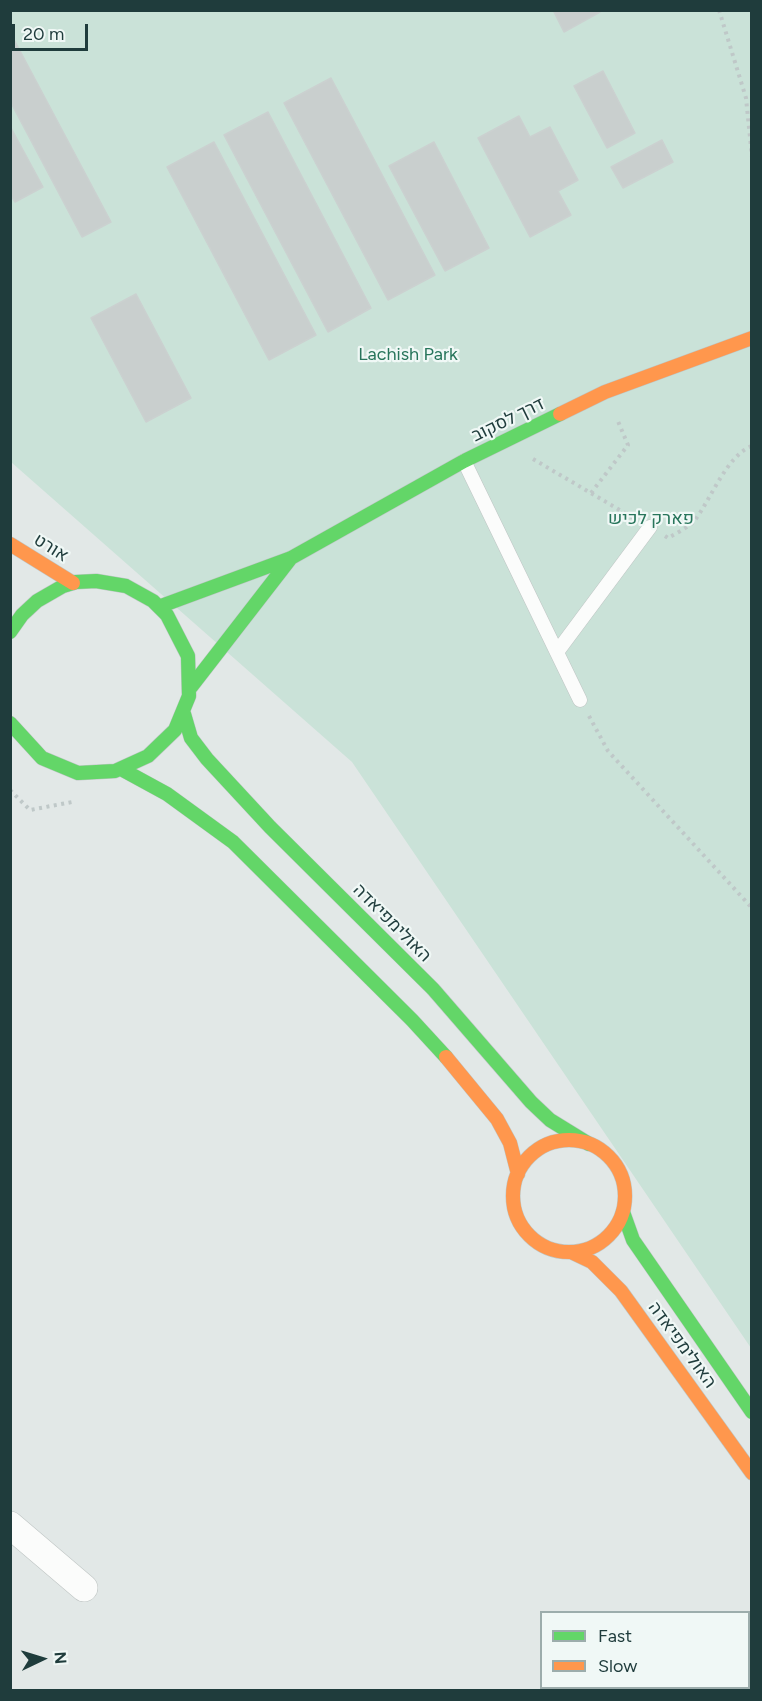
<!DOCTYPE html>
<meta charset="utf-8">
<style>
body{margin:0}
#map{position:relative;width:762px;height:1701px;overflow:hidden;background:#e2e8e7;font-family:Figtree,sans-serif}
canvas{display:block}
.frame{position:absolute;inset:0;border:12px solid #1f3c3c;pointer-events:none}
.legend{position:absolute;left:540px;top:1611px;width:210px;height:78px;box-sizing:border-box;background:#f0f8f6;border:2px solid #9cadac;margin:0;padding:8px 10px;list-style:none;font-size:18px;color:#1f3c3c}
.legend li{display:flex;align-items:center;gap:12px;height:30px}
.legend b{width:30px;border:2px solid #9cadac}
.north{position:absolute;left:12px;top:1629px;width:60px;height:60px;-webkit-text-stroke:4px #f0f8f6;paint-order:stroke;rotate:86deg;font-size:16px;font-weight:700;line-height:24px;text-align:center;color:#1f3c3c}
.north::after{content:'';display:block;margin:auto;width:21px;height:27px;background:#1f3c3c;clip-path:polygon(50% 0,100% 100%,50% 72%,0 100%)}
.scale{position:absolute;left:12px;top:24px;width:76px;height:27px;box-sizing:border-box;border:3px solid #1f3c3c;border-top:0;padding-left:8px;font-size:18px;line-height:21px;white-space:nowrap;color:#1f3c3c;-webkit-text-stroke:4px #f0f8f6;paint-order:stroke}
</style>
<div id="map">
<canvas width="762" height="1701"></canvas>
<div class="frame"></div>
<ul class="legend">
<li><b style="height:8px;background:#63d668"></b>Fast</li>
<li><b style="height:8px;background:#ff974d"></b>Slow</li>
</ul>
<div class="north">N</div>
<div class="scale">20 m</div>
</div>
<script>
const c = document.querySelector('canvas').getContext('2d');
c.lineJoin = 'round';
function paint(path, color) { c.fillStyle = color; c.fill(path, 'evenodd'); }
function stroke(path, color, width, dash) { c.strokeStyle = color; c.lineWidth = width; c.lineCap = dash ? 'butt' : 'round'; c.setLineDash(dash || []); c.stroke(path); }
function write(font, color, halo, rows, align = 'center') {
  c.font = font + ' Figtree,Heebo,sans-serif'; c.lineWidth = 4.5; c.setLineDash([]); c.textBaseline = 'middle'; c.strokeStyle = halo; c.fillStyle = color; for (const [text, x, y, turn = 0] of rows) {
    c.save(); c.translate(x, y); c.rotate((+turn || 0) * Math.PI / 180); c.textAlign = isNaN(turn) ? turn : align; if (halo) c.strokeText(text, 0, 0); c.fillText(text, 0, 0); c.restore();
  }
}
const green = new Path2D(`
 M11,11H751V1348L352,762L11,462Z`);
const building = new Path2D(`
 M553,10H599L600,12L564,32Z
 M10,32L111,222L82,237L10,101Z
 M603,71L635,133L607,148L574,86Z
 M331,78L435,275L388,300L284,103Z
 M268,112L371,308L328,332L224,135Z
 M519,116L530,137L550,127L578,180L558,191L571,215L530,237L478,138Z
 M10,126L43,187L15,202L10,194Z
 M662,140L673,162L623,188L611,167Z
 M214,142L316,335L269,360L167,167Z
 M434,142L489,248L445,271L389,166Z
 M136,294L191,398L146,422L91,318Z`);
const path = new Path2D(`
 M719,10L746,98L752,157
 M533,459L635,519
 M591,493L628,445L617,419
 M665,536L668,538C677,533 689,527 695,520C711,499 727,455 752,446
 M589,716L608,751L752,908
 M10,790L30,810L72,802`);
const lane = new Path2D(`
 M464,461L580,700
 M557,652L650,527`);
const street = new Path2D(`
 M10,1525L84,1588`);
const fast = new Path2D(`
 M161,606L291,558L464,461L560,414
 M10,632L22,615L37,601L63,586L76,582L96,581L126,586L153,601L167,615L188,656L189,696L175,730L148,756L115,771L78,773L42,758L10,723
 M191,687L291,558
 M184,714L191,738L207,759L270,827L433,989L531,1102L550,1120L589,1144
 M123,770L167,794L233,842L412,1020L446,1057
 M623,1212L633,1240L752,1412`);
const slow = new Path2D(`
 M560,414L605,392L752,338
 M10,544L73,583
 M446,1057L497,1119L510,1143L518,1174
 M513 1196a56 56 0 1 1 112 0a56 56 0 1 1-112 0Z
 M571,1252L592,1262L621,1291L752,1473`);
const parkNames = [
 ["Lachish Park",408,355],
 ["פארק לכיש",651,519]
];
const streetNames = [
 ["דרך לסקוב",508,420,-26],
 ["אורט",51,548,32],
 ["האולימפיאדה",392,923,45],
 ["האולימפיאדה",682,1345,54]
];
paint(green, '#cae2d8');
paint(building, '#c9cfce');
stroke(building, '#cbd1d0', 1.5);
stroke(lane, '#bfc5c4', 15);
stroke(street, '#bfc5c4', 28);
stroke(fast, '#bec6c5', 15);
stroke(slow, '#bec6c5', 15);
stroke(path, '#bfc8c8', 4, [3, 4.5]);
stroke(lane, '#fbfcfb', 14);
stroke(street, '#fbfcfb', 27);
stroke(fast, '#63d668', 14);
stroke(slow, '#ff974d', 14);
write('18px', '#27755b', '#f0f8f6', parkNames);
write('18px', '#1f3c3c', '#f0f8f6', streetNames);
</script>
